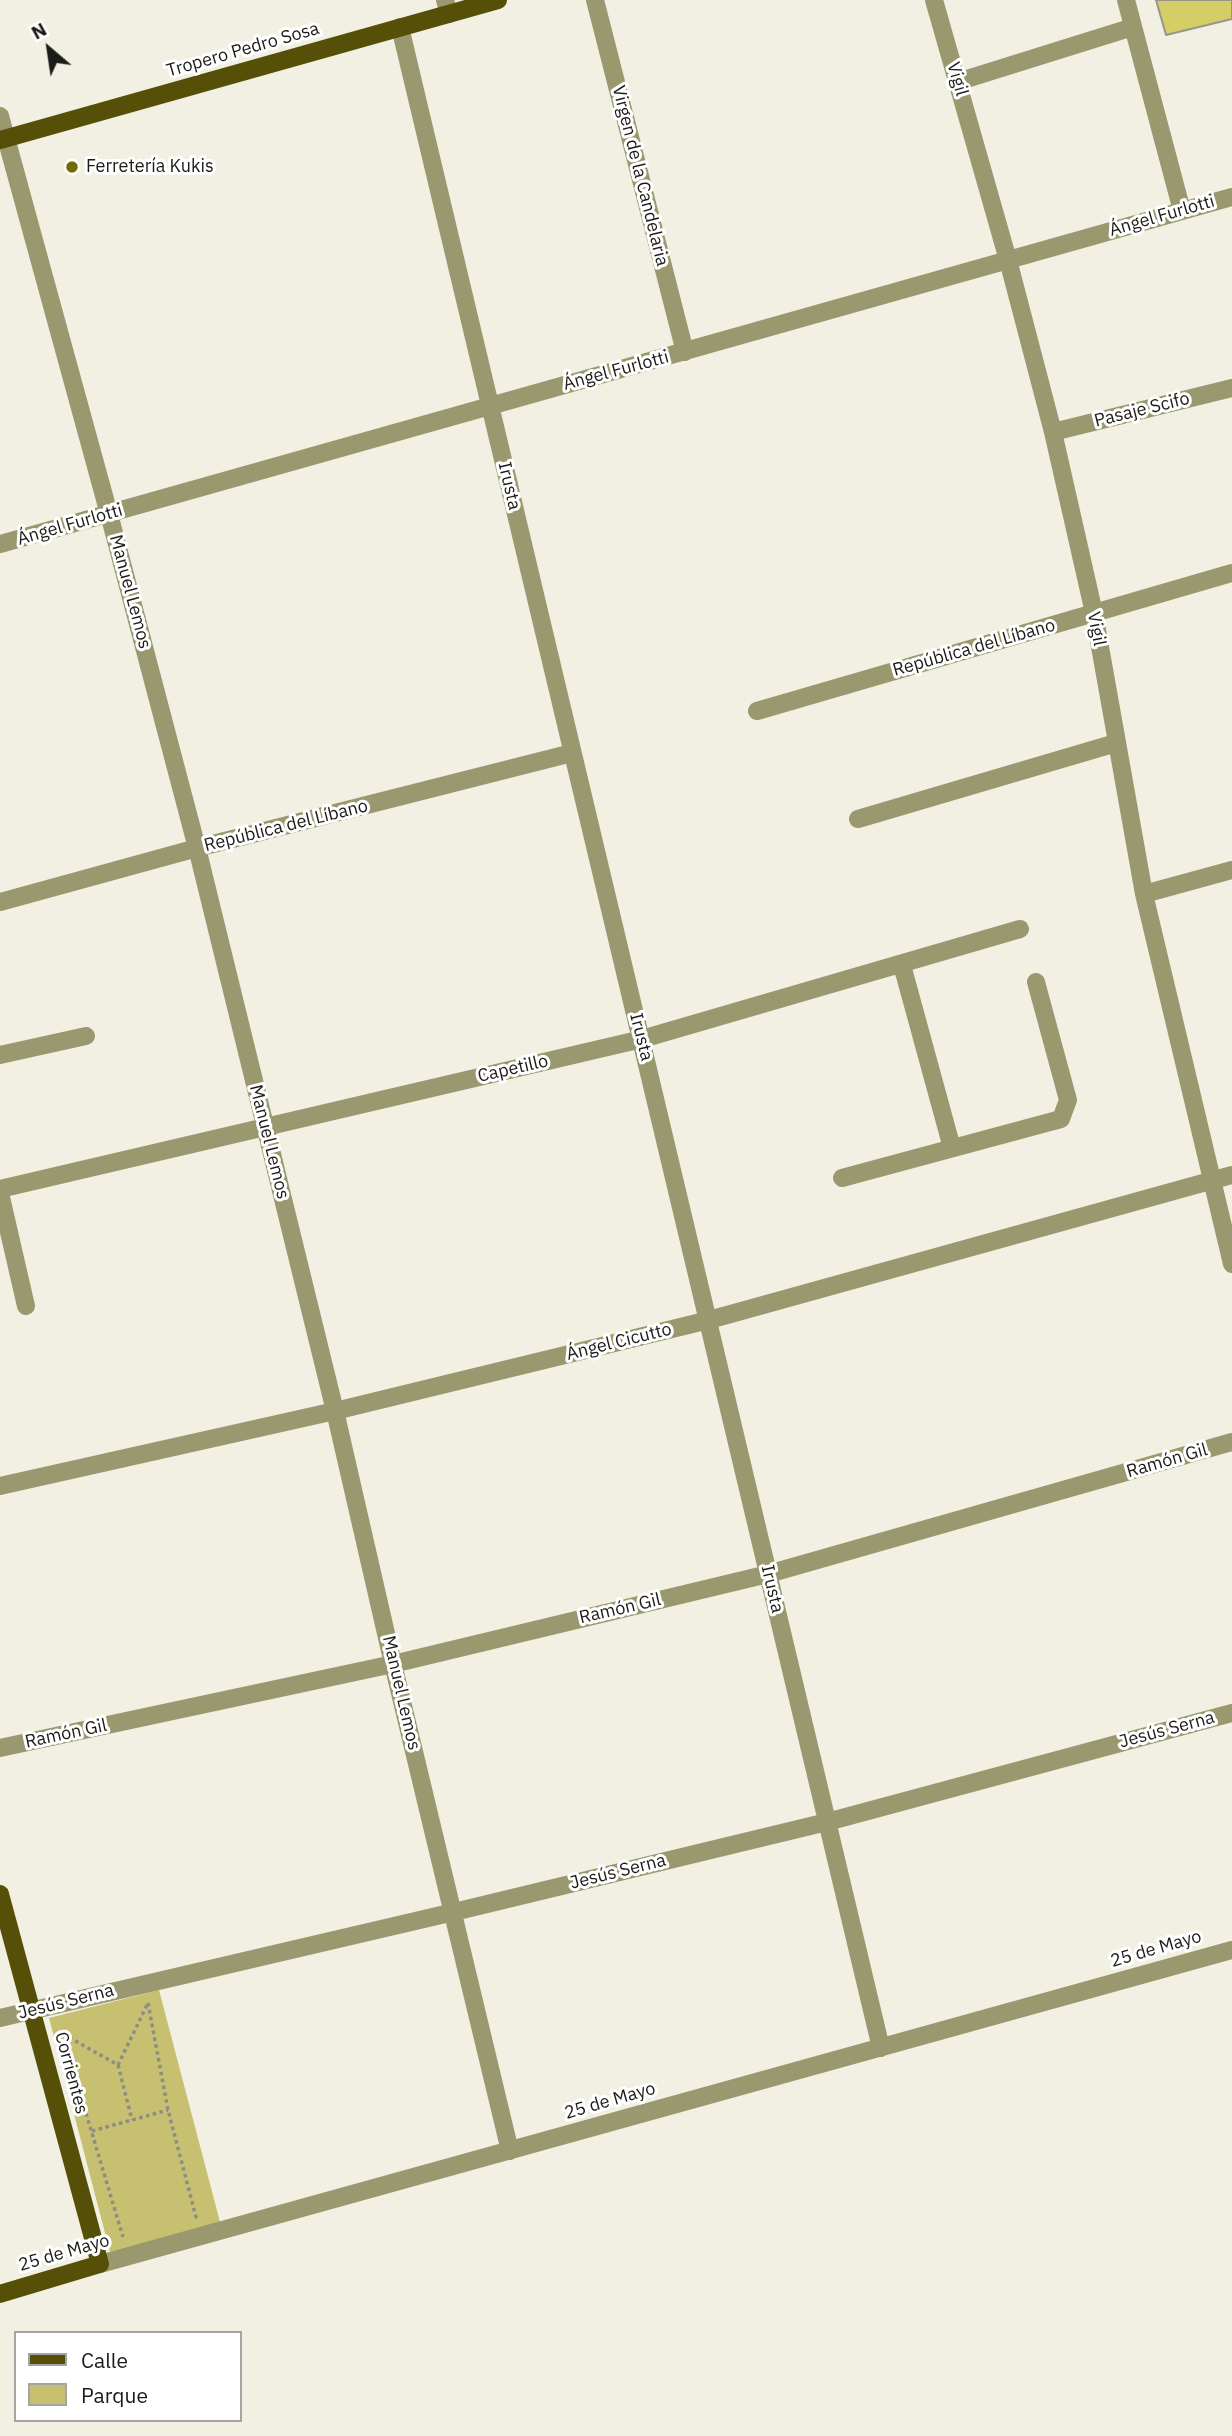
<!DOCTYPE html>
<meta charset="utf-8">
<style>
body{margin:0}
#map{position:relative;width:1232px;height:2436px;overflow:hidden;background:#f1f0e3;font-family:"IBM Plex Sans",sans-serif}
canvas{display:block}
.legend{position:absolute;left:14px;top:2331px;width:228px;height:91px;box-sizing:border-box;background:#fff;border:2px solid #a4a4a2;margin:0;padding:9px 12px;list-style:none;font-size:21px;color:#1b1b17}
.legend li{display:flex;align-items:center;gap:14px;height:35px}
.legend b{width:35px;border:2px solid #a4a4a2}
.north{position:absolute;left:14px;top:14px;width:70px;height:70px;-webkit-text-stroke:5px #fff;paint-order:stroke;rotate:331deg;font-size:19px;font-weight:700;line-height:28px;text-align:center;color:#1b1b17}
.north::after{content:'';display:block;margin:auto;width:24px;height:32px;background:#1b1b17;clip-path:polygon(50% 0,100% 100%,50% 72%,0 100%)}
</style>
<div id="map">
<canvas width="1232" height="2436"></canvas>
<ul class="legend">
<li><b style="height:9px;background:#554f07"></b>Calle</li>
<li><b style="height:19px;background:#c6c070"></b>Parque</li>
</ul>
<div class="north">N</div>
</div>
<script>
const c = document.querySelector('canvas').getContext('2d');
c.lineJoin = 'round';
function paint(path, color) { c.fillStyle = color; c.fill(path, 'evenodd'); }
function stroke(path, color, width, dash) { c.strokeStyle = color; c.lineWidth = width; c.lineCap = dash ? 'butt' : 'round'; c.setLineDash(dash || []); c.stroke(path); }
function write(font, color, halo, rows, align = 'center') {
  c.font = font + ' "IBM Plex Sans",sans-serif'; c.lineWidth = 6; c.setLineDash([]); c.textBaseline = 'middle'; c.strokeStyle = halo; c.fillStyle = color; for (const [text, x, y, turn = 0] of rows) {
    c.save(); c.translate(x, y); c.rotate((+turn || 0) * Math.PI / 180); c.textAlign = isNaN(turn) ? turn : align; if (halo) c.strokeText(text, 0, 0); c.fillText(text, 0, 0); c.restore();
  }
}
const green = new Path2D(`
 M159,1990L220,2222L110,2252L49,2018Z`);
const building = new Path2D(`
 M1156,0H1232V19L1166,35Z`);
const path = new Path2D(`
 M148,2003L168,2110L196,2217H194
 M62,2033L123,2237
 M63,2034L118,2065L148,2003
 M118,2065L132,2120
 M92,2131L168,2110`);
const minor = new Path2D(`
 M445,0L449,14
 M595,0L685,352
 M934,0L1008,260L1053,432L1094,613L1144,894L1232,1264
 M1126,0L1182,211
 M400,27L881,2048
 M957,82L1133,27
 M0,116L109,514L197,848L335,1411L393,1664L510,2151
 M1053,432L1232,388
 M0,544L1232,197
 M757,711L1232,573
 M858,819L1116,743
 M1144,894L1232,870
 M0,902L197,848L572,753
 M902,965L952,1148
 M0,1055L86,1036
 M842,1178L1061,1119L1068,1100L1036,982
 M0,1189L642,1039L1020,929
 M0,1193L26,1306
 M0,1486L335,1411L709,1320L1232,1175
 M0,1748L393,1664L768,1574L1232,1442
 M0,2018L454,1912L827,1822L1232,1713
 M100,2264L1232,1950`);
const major = new Path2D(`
 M0,140L498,0
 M0,1894L100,2264L0,2294`);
const markers = [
 [72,167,7,"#726a03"]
];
const streetNames = [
 ["Tropero Pedro Sosa",243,50,-16],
 ["Vigil",957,79,74],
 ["Virgen de la Candelaria",640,176,76],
 ["Ángel Furlotti",1162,216,-16],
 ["Ángel Furlotti",616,371,-15],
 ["Pasaje Scifo",1142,410,-14],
 ["Irusta",509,486,77],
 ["Ángel Furlotti",70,525,-16],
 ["Manuel Lemos",130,592,75],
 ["Vigil",1096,629,79],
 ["República del Líbano",974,648,-16],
 ["República del Líbano",286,826,-14],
 ["Irusta",641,1037,76],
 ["Capetillo",513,1069,-13],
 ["Manuel Lemos",269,1142,76],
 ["Ángel Cicutto",619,1342,-14],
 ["Ramón Gil",1167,1461,-16],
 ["Irusta",772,1589,77],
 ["Ramón Gil",620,1609,-13],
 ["Manuel Lemos",401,1693,77],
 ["Jesús Serna",1167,1730,-15],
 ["Ramón Gil",66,1734,-12],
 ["Jesús Serna",618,1872,-14],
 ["25 de Mayo",1156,1949,-16],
 ["Jesús Serna",66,2002,-14],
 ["Corrientes",71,2073,75],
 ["25 de Mayo",610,2101,-16],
 ["25 de Mayo",64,2253,-16]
];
const poiNames = [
 ["Ferretería Kukis",86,167]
];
paint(green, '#c6c070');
paint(building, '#d5cd66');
stroke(building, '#97968a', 2);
stroke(path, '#8d8d84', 3.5, [3.5, 3.5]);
stroke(minor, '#9a986f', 18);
stroke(major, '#554f07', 18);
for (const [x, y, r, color] of markers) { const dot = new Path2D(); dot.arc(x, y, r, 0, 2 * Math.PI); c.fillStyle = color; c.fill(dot); stroke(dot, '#fff', 2.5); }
write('18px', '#1b1b17', '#fff', streetNames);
write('18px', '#1b1b17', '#fff', poiNames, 'left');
</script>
